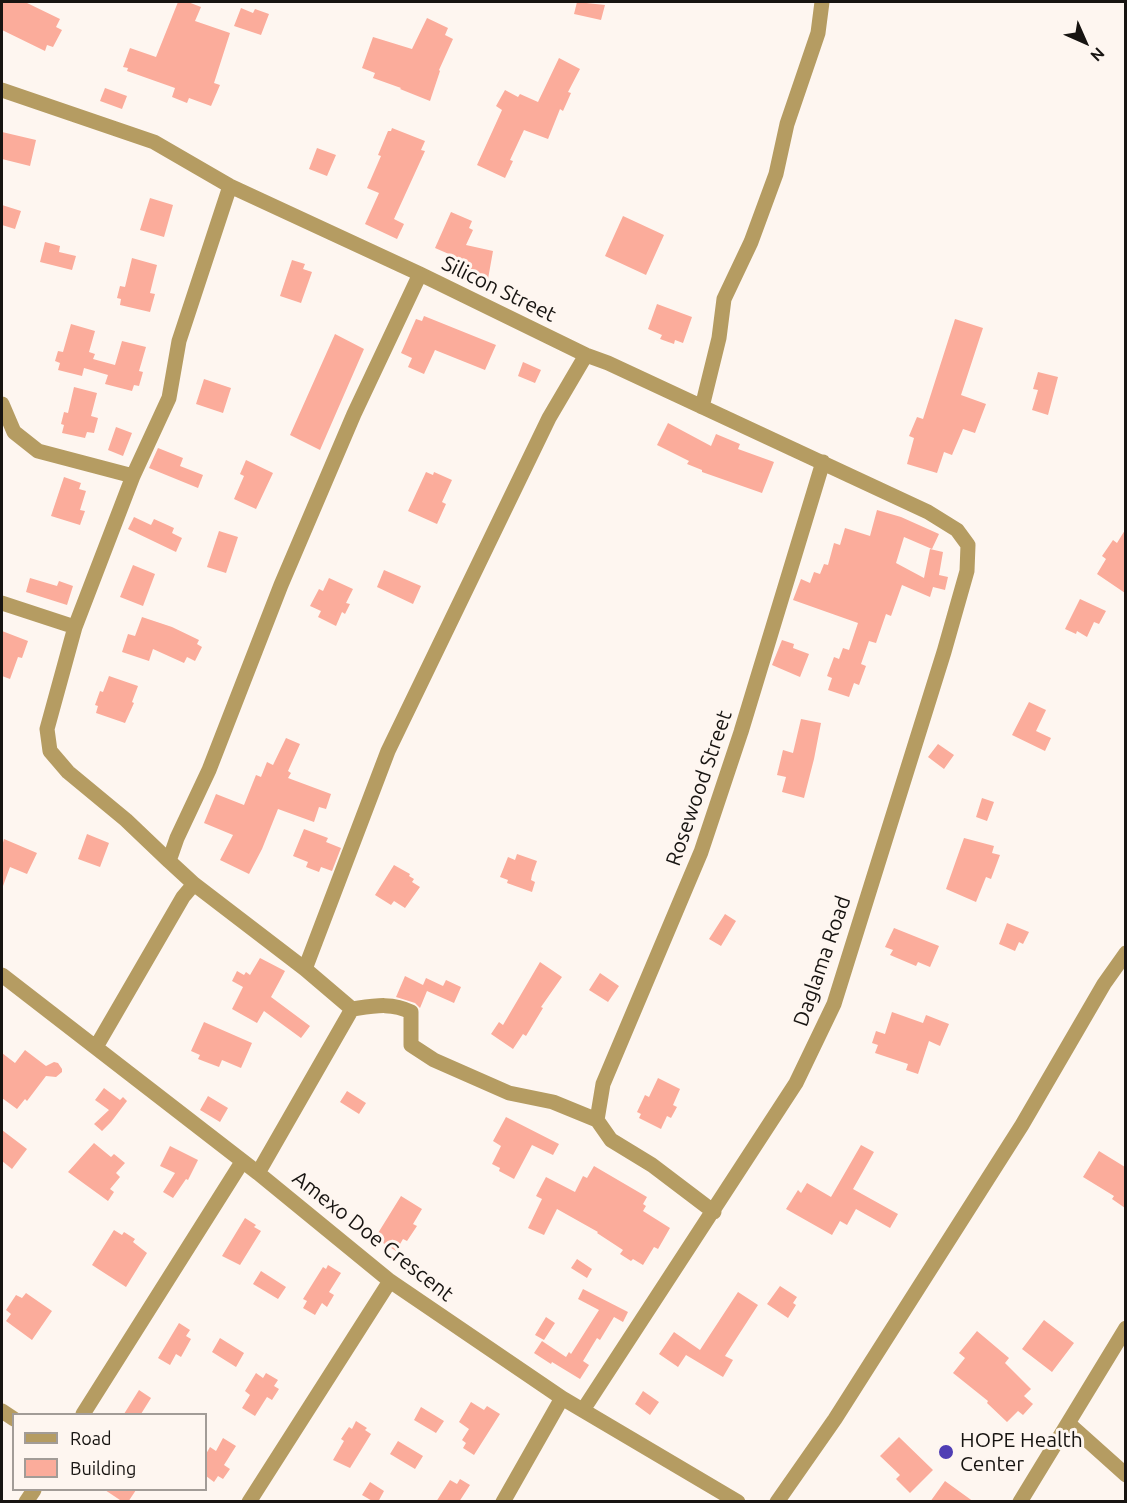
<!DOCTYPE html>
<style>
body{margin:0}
#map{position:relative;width:1127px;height:1503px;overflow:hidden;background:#fef6f0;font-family:Ubuntu,sans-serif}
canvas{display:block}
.frame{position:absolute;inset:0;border:3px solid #171411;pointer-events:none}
.legend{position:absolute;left:12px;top:1413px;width:195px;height:78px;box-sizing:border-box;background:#fef6f0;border:2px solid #a29c97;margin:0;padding:8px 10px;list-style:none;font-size:18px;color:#171411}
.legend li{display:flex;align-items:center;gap:12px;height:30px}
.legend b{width:30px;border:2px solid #a29c97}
.north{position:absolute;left:1055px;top:12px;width:60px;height:60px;-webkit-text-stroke:4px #fef6f0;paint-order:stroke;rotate:135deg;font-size:16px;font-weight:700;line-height:24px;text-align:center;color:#171411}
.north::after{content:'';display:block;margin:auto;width:21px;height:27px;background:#171411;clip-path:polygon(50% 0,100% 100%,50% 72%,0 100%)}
</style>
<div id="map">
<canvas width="1127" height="1503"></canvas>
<div class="frame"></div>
<ul class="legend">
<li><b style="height:8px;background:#b59c62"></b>Road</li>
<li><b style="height:16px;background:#fbac9b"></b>Building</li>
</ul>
<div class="north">N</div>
</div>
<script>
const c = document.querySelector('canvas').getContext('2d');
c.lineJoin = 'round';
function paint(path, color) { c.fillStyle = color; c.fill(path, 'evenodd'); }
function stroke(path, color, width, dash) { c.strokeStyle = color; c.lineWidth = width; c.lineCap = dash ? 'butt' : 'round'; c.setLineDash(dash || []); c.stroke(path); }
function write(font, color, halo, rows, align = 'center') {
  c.font = font + ' Ubuntu,sans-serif'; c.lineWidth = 6; c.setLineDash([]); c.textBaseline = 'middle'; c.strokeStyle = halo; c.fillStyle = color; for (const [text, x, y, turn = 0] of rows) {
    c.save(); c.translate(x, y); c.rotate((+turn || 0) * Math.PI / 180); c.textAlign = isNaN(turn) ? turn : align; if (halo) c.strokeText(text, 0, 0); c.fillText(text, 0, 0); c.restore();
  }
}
const building = new Path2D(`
 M2,2H25L60,19L56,27L62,30L53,47L47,45L45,51L2,30Z
 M178,2H188L201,7L195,21L230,33L214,83L220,85L211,106L189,98L187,103L172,97L175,88L127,71L128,68L123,67L130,48L156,57Z
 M577,2L605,5L601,20L574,14Z
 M241,8L253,13L255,9L269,14L261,35L234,26Z
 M427,18L448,28L445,35L453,39L439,70L440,71L430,101L400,89L401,88L373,78L375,73L362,68L373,37L412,49Z
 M559,58L580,69L568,92L571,93L563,111L560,109L548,139L524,130L510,160L513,161L505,178L477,165L502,110L496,106L505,90L518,97L520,94L538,102Z
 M105,88L127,96L122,109L100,101Z
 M392,128L425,141L421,150L425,151L394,219L404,224L397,239L365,224L379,193L367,188L381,156L378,155L388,131H391Z
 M2,132L36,140L30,166L2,159Z
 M317,148L336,155L327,176L309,169Z
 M150,198L173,205L164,237L140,230Z
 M2,205L21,211L15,229L2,225Z
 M451,212L472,221L469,228L473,230L466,245L493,251L488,279L469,274L472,264L435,248Z
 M623,216L664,235L646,275L605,256Z
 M45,242L60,246L59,252L76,256L72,270L40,262Z
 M132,258L157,265L150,293L155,294L150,312L120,305L121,299L117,298L120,286L125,287Z
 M292,260L305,264L303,269L312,272L301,303L280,296Z
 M657,304L692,317L683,343L675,340L674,344L660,339L662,335L648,329Z
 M424,316L496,345L485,370L435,350L424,374L408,367L412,358L401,353L416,319L422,321Z
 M955,319L983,328L961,395L986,404L975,433L963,429L952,455L944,452L937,473L907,464L914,438L909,436L917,417L923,419Z
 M71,324L95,331L89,352L95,354L93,359L115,365L122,341L146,347L139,371L143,372L139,386L134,385L132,391L105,384L108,375L84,368L82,376L58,370L60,363L55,361L58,351L63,352Z
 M335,334L364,349L320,450L290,435Z
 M523,362L541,370L535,383L518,376Z
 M1038,372L1058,377L1048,415L1032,410L1038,390L1033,389Z
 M204,379L231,388L223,413L196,404Z
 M74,387L97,393L91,416L98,418L94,433L87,432L85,438L62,433L64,425L61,424L64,412L68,413Z
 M668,423L711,446L716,434L740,444L738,449L774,462L762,493L702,472V470L687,464L689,461L657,445Z
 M116,427L132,433L123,456L108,450Z
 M158,448L183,458L180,466L203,475L198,488L149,468Z
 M246,460L273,473L256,509L234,499L244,476L240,474Z
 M426,472L433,475L434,472L452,480L442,502L446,504L437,524L408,511Z
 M64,477L81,483L79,489L86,491L80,510L85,511L80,525L51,516Z
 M877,510L901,517L939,534L932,549L904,537L896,563L924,578L930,549L943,552L939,575L948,577L945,590L933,587L930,597L902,585L891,616L886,614L876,643L869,641L861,664L866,666L859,685L854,683L849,697L828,690L832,678L827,676L834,657L839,659L843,648L849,650L858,623L793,600L801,579L810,583L814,572L820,574L824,564L828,565L834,543L840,545L845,528L870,536Z
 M134,517L151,525L154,519L174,528L172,533L182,538L176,552L128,529Z
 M1125,530V593L1097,574L1106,559L1102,556L1113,540L1117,543Z
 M219,531L238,537L226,573L207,567Z
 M133,565L155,574L143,606L120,597Z
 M384,570L421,586L413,604L377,587Z
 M30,578L57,586L59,581L73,586L67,605L26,592Z
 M329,578L353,589L346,603L350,604L345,614L342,612L336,626L318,617L321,611L310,606L319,589L323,591Z
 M1080,599L1106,611L1099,624L1094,622L1087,637L1077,631L1076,634L1065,629Z
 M142,617L172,627L199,640L197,644L202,647L195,661L187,657L184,663L153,649L149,661L122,652L128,634L135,636Z
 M2,631L28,641L22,658L18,657L10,679L2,676Z
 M782,640L794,644L793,648L809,654L800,677L772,665Z
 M109,676L138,686L132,702L134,703L125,723L96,713L98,706L95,705L100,691L103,692Z
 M1029,702L1046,710L1036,731L1051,738L1045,751L1012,735Z
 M801,719L821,723L814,759L804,798L782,792L786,777L777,775L783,750L793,753Z
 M286,738L300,744L288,771L291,773L288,778L331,794L326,809L319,807L314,822L278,809L262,849L249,874L220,860L233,835L204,823L216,794L244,805L256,775L261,777L267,762L273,765Z
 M938,744L954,755L944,769L928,757Z
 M982,798L994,802L987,821L976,817Z
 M304,829L328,838L326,842L341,848L332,871L321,867L319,872L306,867L308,862L293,856Z
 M87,834L109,843L100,867L78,859Z
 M964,838L994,846L992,853L1000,855L991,879L986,877L976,902L946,889Z
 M4,839L37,853L27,874L10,867L3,886L2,846Z
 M517,854L537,861L532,875L531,880L535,882L532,892L507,883L508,880L500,877L508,857L515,860Z
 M394,865L410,874L409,876L414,879L412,882L420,887L405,908L394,901L391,905L375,895Z
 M725,914L736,921L721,946L709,939Z
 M1007,923L1029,932L1023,944L1019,942L1015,951L999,944Z
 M894,928L939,946L930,967L918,962L916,966L890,955L893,950L885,947Z
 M260,958L285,971L271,997L310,1026L301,1038L264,1011L257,1023L232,1009L243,987L232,981L237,971L244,975L246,972L250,975Z
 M540,962L562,977L541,1007L543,1008L526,1036L523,1034L513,1049L491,1034L499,1022L503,1025Z
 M600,973L619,986L608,1002L589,990Z
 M405,976L423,985L426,978L443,986L446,980L461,987L454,1003L427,991L420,1008L415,1003L396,997Z
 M892,1012L923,1023L926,1015L949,1024L940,1046L929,1041L918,1074L906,1070L908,1064L875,1053L878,1045L872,1043L876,1031L885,1034Z
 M204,1022L252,1043L241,1068L222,1060L219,1067L198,1059L200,1055L191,1051Z
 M25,1050L46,1066L54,1062L58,1063L62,1069V1072L56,1077L46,1076L27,1101L25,1099L17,1109L2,1098V1053L15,1063Z
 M658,1078L680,1089L673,1105L677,1107L671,1118L667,1116L661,1129L639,1118L641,1114L637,1112L645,1095L649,1097Z
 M104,1088L120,1100L123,1097L127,1101L111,1122L102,1131L94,1124L109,1110L95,1100Z
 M347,1091L366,1103L359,1114L340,1102Z
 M208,1096L228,1108L220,1122L200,1110Z
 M506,1117L559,1144L553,1155L532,1145L514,1179L499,1171L500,1168L492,1164L501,1146L493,1141Z
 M2,1130L27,1149L12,1169L2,1161Z
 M94,1143L111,1157L114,1154L125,1163L116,1173L120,1177L110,1189L114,1192L108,1201L68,1172Z
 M861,1145L874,1152L853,1189L898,1214L890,1228L856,1209L847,1225L840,1221L832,1235L786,1209L798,1190L801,1193L807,1183L831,1197Z
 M170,1146L198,1160L188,1180L186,1179L173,1198L163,1192L175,1173L160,1166Z
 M1099,1151L1125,1167V1208L1112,1199L1114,1196L1083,1177Z
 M594,1166L647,1197L643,1204L646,1206L643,1211L670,1228L658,1249L654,1247L643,1265L633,1259L631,1261L620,1254L623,1250L597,1233L598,1232L557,1209L544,1235L528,1228L542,1199L536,1196L546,1177L575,1192L583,1176L587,1178Z
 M401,1196L422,1209L413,1224L417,1226L407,1241L403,1239L396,1251L375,1238Z
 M245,1218L256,1225L254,1227L261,1231L240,1265L222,1256Z
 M114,1230L122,1235L124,1232L135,1239L133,1242L147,1253L126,1287L92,1265Z
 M577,1259L592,1269L587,1278L571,1268Z
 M328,1265L341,1273L329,1292L334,1295L327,1307L322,1303L315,1315L303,1308L307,1301L303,1299L323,1267L326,1269Z
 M261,1271L286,1287L278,1299L253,1284Z
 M780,1286L797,1297L793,1303L796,1305L788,1318L767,1304Z
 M583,1289L628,1312L623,1322L614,1317L600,1340L597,1338L583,1361L589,1365L580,1379L552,1362L551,1364L534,1353L542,1341L566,1357L569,1352L571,1354L599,1310L578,1299Z
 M738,1292L758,1305L725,1356L733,1360L723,1377L686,1355L678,1367L659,1354L674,1332L700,1350Z
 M26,1293L52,1311L32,1340L6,1321L11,1314L6,1310L16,1295L22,1298Z
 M546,1317L555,1323L544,1340L535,1335Z
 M1044,1320L1074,1343L1052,1372L1022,1349Z
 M179,1323L190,1330L186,1336L191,1339L181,1357L176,1354L170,1365L158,1358Z
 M977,1331L1009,1358L1005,1363L1031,1389L1024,1396L1033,1404L1023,1415L1018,1411L1007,1422L987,1403L988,1401L953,1373L965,1358L959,1353Z
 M220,1338L244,1353L236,1367L212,1352Z
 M256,1373L263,1378L266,1373L278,1380L274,1386L279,1389L272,1400L267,1397L255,1416L242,1408L250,1395L245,1391Z
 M139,1390L151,1398L141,1414H124Z
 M643,1391L659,1402L650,1415L635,1404Z
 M471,1402L484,1410L487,1406L500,1414L474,1455L463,1448L466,1443L462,1440L469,1429L459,1422Z
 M421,1407L444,1421L436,1433L414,1420Z
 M356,1421L367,1428L365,1430L371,1434L350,1468L333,1460L344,1441L341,1439L349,1427L352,1429Z
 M899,1437L933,1470L910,1493L896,1479L900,1475L880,1456Z
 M223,1438L236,1446L224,1465L230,1469L223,1479L218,1476L214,1482L206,1476V1454L210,1447L216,1451Z
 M398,1441L423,1456L415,1469L390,1454Z
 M460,1479L470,1485L459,1502H436L450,1480L457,1484Z
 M945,1481L974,1502H930Z
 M370,1482L384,1491L378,1502H374L362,1495Z
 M105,1490H136L128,1502H123Z`);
const minor = new Path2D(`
 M2,90L154,142L230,186L420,274L586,355L608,363L928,512L957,530L968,545L967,571L944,652L834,1004L796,1083L583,1410
 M2,404L14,432L38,451L133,476
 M702,407L719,338L724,299L751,242L776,174L787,124L818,33L822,2
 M2,603L75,627
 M169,861L126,820L68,772L50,751L47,729L75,627L133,476L169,398L179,341L230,186
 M194,884L169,861L177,838L209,770L281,585L354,414L420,274
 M305,969L388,751L549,418L586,355
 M2,975L258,1173L390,1281L562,1398L738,1502
 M96,1047L183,897L194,884L305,969L352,1009C373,1006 392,1002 411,1012V1045L434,1060L509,1093L553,1102L597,1120L611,1140L652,1165L714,1212
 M597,1120L603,1084L701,852L741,732L823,462
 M258,1173L352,1009
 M2,1411L14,1419
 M83,1414L242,1162
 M1068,1423L1126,1475
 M26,1502L34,1490
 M249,1502L390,1281
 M503,1502L562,1398
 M777,1502L835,1419L1022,1125L1104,984L1126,953
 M1020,1502L1126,1328`);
const markers = [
 [946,1452,8,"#4f3db4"]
];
const streetNames = [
 ["Silicon Street",499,289,26],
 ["Rosewood Street",699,788,-71],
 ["Daglama Road",822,961,-71],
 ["Amexo Doe Crescent",373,1236,38]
];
const poiNames = [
 ["HOPE Health",960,1440],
 ["Center",960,1464]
];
paint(building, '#fbac9b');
stroke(minor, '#b59c62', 15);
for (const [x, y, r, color] of markers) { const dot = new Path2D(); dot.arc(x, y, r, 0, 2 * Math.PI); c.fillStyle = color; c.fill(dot); stroke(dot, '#fef6f0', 2); }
write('21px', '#171411', '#fef6f0', streetNames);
write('21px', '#171411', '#fef6f0', poiNames, 'left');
</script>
